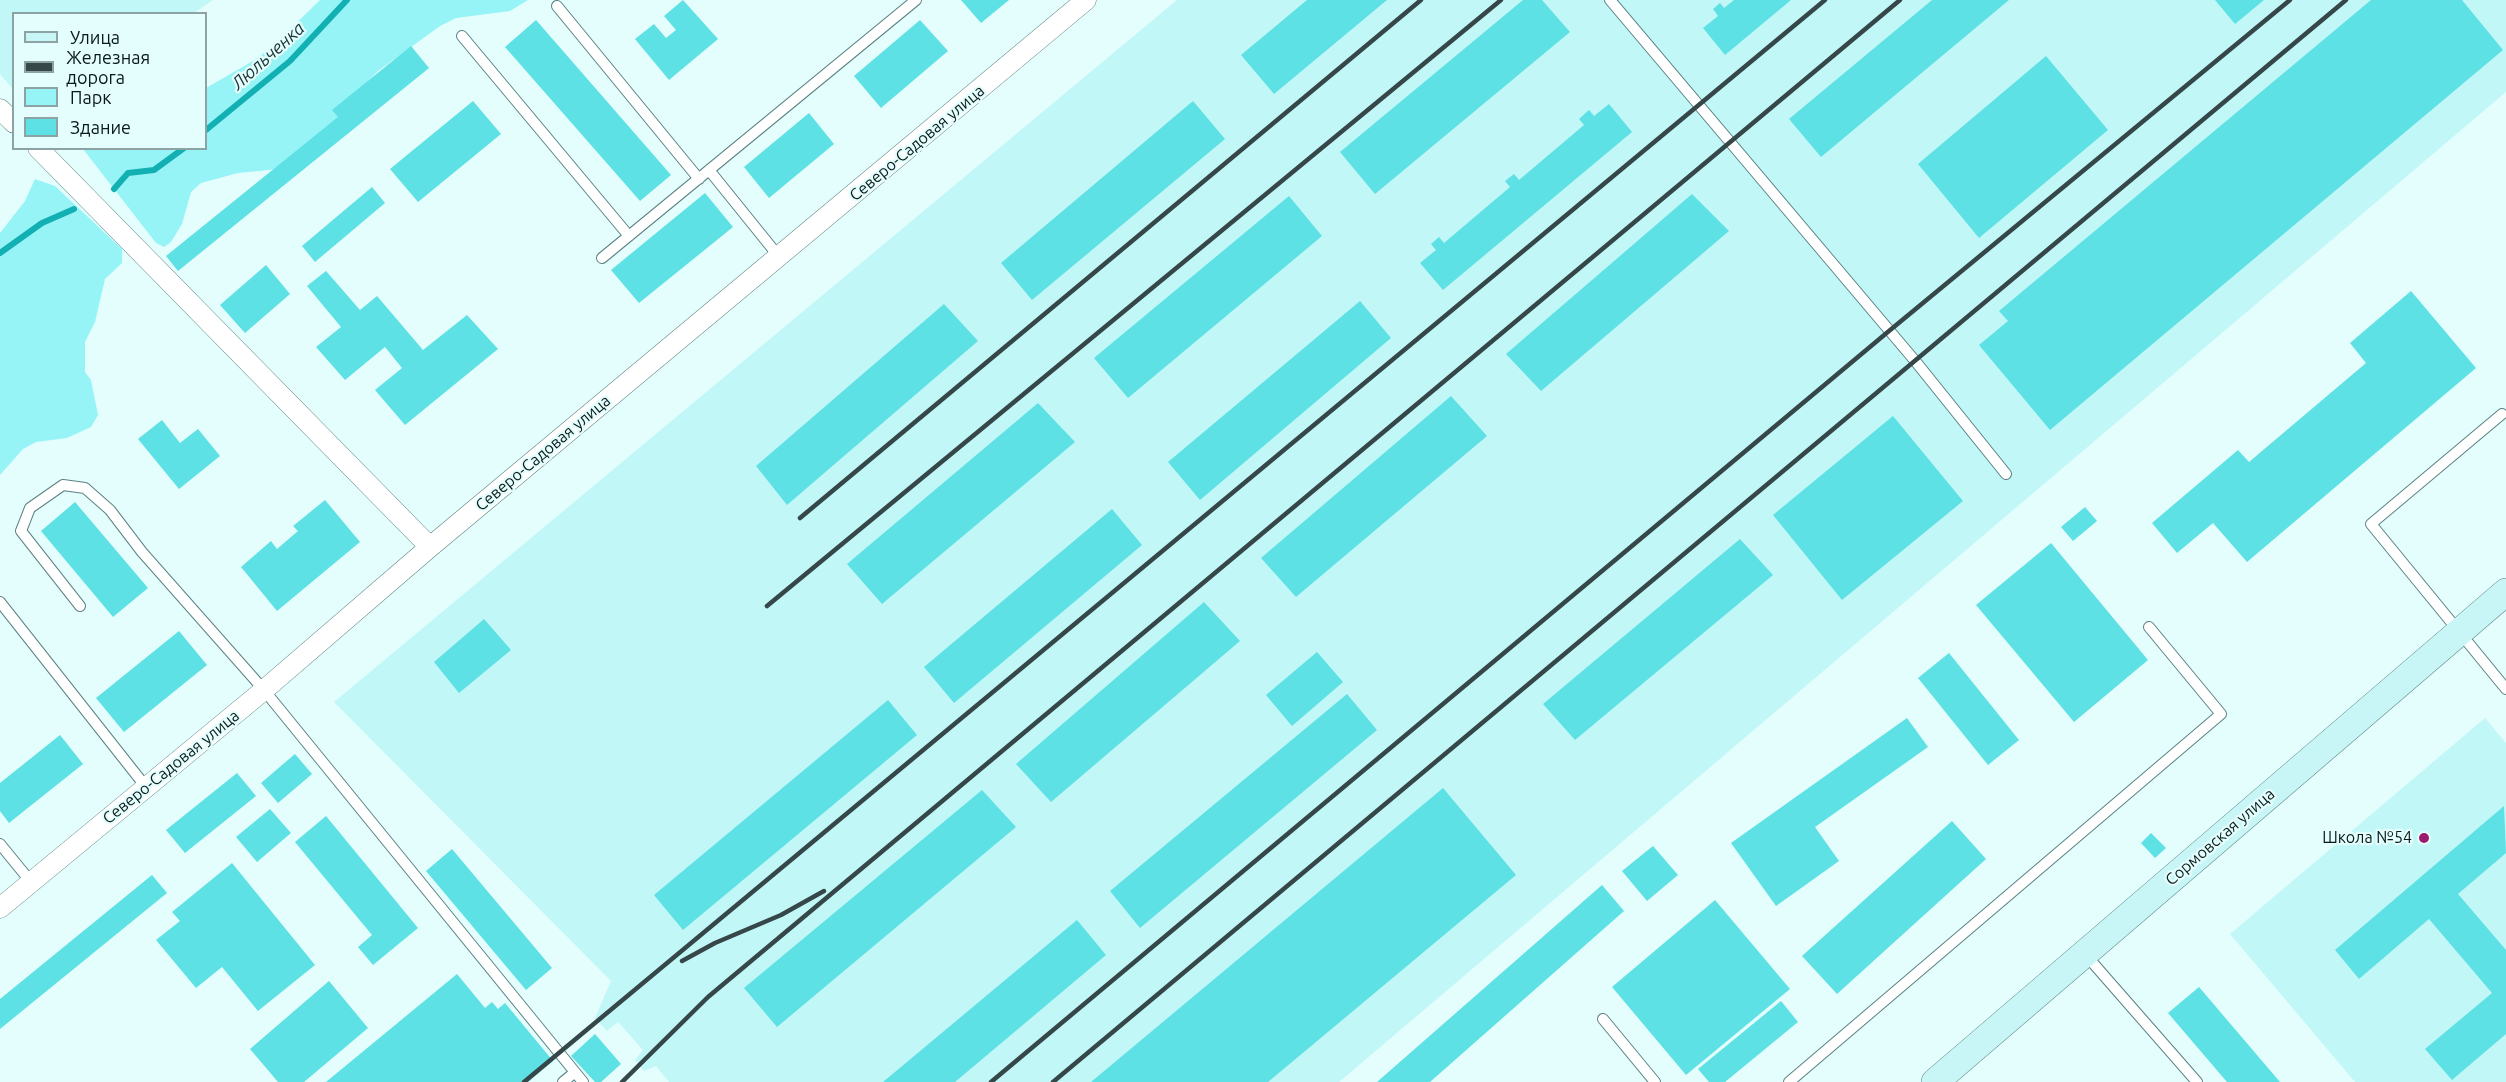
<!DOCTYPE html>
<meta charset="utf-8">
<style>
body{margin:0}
#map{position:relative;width:2506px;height:1082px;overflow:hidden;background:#e4fdfd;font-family:Ubuntu,sans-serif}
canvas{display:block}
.legend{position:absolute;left:12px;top:12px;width:195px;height:138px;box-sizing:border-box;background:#e4fdfd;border:2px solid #8da2a3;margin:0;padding:8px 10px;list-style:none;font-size:18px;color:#0a1a1b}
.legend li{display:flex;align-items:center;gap:12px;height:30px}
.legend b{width:30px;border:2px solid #8da2a3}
</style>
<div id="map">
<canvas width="2506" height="1082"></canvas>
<ul class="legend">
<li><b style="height:8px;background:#c8f6f7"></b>Улица</li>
<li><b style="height:8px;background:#354748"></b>Железная дорога</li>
<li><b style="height:16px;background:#96f4f6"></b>Парк</li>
<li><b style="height:16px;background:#5ee1e4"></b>Здание</li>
</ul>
</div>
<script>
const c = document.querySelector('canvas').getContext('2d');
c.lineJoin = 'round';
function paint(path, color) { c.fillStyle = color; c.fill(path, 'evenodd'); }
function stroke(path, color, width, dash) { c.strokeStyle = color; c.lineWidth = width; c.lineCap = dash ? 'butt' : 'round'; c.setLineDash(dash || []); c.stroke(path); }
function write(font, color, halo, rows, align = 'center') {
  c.font = font + ' Ubuntu,sans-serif'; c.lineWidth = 4.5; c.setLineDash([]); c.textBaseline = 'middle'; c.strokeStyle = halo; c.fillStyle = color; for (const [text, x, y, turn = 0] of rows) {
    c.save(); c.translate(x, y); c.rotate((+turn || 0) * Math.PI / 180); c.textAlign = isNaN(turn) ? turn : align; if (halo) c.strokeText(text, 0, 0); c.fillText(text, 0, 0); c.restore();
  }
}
const built = new Path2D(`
 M0,0H213L194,13L14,14L13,89L0,74Z
 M1177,0H2506V92L1339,1082H669L656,1066L644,1071L635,1060L643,1050L618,1022L607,1031L595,1018L611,981L334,702Z
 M2485,718L2506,743V1082H2355L2230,934Z`);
const green = new Path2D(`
 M320,0H528L510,11L456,18L440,26L378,71L360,89L342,116L279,169L238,173L201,183L191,192L182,224L171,242L164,247L156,243L83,149L206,148V88L253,61L273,46Z
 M35,179L55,186L122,249V263L105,279L95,322L85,342V372L91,380L98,415L91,427L67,438L36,442L23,449L0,475V233L25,201Z`);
const stream = new Path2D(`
 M206,130L290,61L347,0
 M114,189L128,173L154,170L184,148
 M0,253L42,223L74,209`);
const building = new Path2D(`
 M683,0L718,39L669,80L635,39L654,24L666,38L676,30L664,16Z
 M961,0H1009L981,23Z
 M1307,0H1387L1274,94L1241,55Z
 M1523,0H1542L1570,32L1375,194L1340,152Z
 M1734,0H1791L1725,55L1703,28L1718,16L1713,9L1720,3L1724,8Z
 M1932,0H2009L1821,157L1789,119Z
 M2215,0H2264L2235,24Z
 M2371,0H2462L2503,50L2050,430L1979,345L2008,321L1999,311Z
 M536,20L671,175L640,201L505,47Z
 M920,20L948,51L881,108L854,76Z
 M411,46L429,68L178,271L166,256L338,117L332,110Z
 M2046,56L2108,130L1979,238L1918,164Z
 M473,101L501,134L418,202L390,169Z
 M1193,101L1225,139L1032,300L1001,263Z
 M1609,104L1632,132L1443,290L1420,263L1436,250L1431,244L1439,237L1444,243L1510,187L1505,181L1514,174L1519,180L1584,125L1579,119L1589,110L1594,116Z
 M809,113L834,144L769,198L744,167Z
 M372,187L385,203L315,262L302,246Z
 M705,193L733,227L639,303L611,270Z
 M1692,194L1729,231L1541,391L1506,354Z
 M1289,196L1322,236L1128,398L1094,358Z
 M266,265L290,294L245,333L220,305Z
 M326,271L360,310L377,296L423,350L467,315L498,349L405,425L375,390L402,368L385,347L345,380L316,347L341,327L307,286Z
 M2411,291L2476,368L2247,562L2213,523L2177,553L2152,523L2238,450L2249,462L2366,363L2350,343Z
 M1360,301L1391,338L1200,500L1168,462Z
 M944,304L978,341L787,505L756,466Z
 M1451,396L1487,436L1296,597L1261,558Z
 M1038,403L1075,442L882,604L847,564Z
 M1893,416L1963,501L1842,600L1773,515Z
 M162,420L180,443L198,429L220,456L179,489L138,439Z
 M325,500L360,542L277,611L241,567L271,541L277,549L298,531L293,526Z
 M75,502L148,588L113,617L41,531Z
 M2085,507L2097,521L2073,541L2061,527Z
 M1112,509L1142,545L954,703L924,667Z
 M1740,539L1773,575L1575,740L1543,704Z
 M2051,543L2148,660L2074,722L1976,605Z
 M1204,602L1240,641L1051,802L1016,764Z
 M484,619L511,650L459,693L434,662Z
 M179,631L207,665L124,732L96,698Z
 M1317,652L1343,682L1292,726L1266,695Z
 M1949,653L2019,740L1988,765L1918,678Z
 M1347,694L1377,730L1140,928L1110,891Z
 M888,700L917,735L683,930L654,895Z
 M1907,718L1928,747L1815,827L1839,861L1776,906L1731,843Z
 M60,735L83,764L9,823L0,811V783Z
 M295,754L312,774L278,803L261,783Z
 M237,773L256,796L185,853L166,830Z
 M1443,788L1516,875L1268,1082H1091Z
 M982,790L1016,827L777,1027L744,988Z
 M2504,806L2506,853L2458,894L2506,950V1034L2452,1080L2425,1049L2492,993L2429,919L2359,979L2335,950Z
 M270,809L291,833L257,862L236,837Z
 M326,816L418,928L373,965L358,947L372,935L295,842Z
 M1952,821L1986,859L1837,994L1802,956Z
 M2151,833L2166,848L2155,858L2141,843Z
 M1653,846L1678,875L1647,901L1622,871Z
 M452,849L552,968L526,990L426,871Z
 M232,863L315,965L258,1011L222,967L196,988L156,940L180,921L172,912Z
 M152,875L167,893L0,1029V999Z
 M1602,885L1624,911L1430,1082H1377Z
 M1715,900L1790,989L1686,1075L1612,987Z
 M1077,920L1106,955L955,1082H883Z
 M457,974L485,1008L492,1002L498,1009L505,1003L553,1061L528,1082H326Z
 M329,981L368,1028L304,1082H278L250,1049Z
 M2199,987L2280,1082H2227L2168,1013Z
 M1781,1001L1798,1022L1725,1082H1709L1698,1069Z
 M595,1034L621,1064L601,1082H595L571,1056Z`);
const lane = new Path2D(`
 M1610,0L1916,362L2006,474
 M557,6L699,179
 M462,36L629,236
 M709,170L780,258
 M602,258L916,0
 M2502,414L2371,524L2506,689
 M0,602L146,787
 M80,606L21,531L30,508L63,485L85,488L110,510L142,552L264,690L583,1082
 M0,844L31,882
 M2085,954L2197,1082
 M1603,1019L1655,1082
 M563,1082L574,1073
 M1789,1082L2221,714L2149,627`);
const street = new Path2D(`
 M0,109L14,123
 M38,148L430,547
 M0,908L264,690L430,547L1086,0`);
const secondary = new Path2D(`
 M1935,1082L2506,592`);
const rail = new Path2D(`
 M800,518L1421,0
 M767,606L1501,0
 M682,961L715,943L781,915L824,891
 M524,1082L1825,0
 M622,1082L708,997L1900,0
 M991,1082L1889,331L2290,0
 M1053,1082L2346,0`);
const markers = [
 [2424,838,6,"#9d1b6e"]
];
const streetNames = [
 ["Северо-Садовая улица",917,143,-40],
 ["Северо-Садовая улица",543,453,-40],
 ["Северо-Садовая улица",171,767,-39],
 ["Сормовская улица",2220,837,-41]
];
const poiNames = [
 ["Школа №54",2412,838]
];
const waterNames = [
 ["Люльченка",268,56,-42]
];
paint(built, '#c2f7f8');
paint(green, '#96f4f6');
stroke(stream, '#12afb3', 6);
paint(building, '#5ee1e4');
stroke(lane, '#5b8283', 12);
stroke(street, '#5b8283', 21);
stroke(secondary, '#5b8283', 28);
stroke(lane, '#fff', 10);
stroke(street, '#fff', 20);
stroke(secondary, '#c8f6f7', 27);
stroke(rail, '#354748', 4.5);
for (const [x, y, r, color] of markers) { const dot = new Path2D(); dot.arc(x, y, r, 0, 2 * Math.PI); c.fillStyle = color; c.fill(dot); stroke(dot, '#e4fdfd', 2); }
write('16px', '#0a1a1b', '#e4fdfd', streetNames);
write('16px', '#0a1a1b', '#e4fdfd', poiNames, 'right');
write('italic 18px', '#1c3233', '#e4fdfd', waterNames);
</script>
